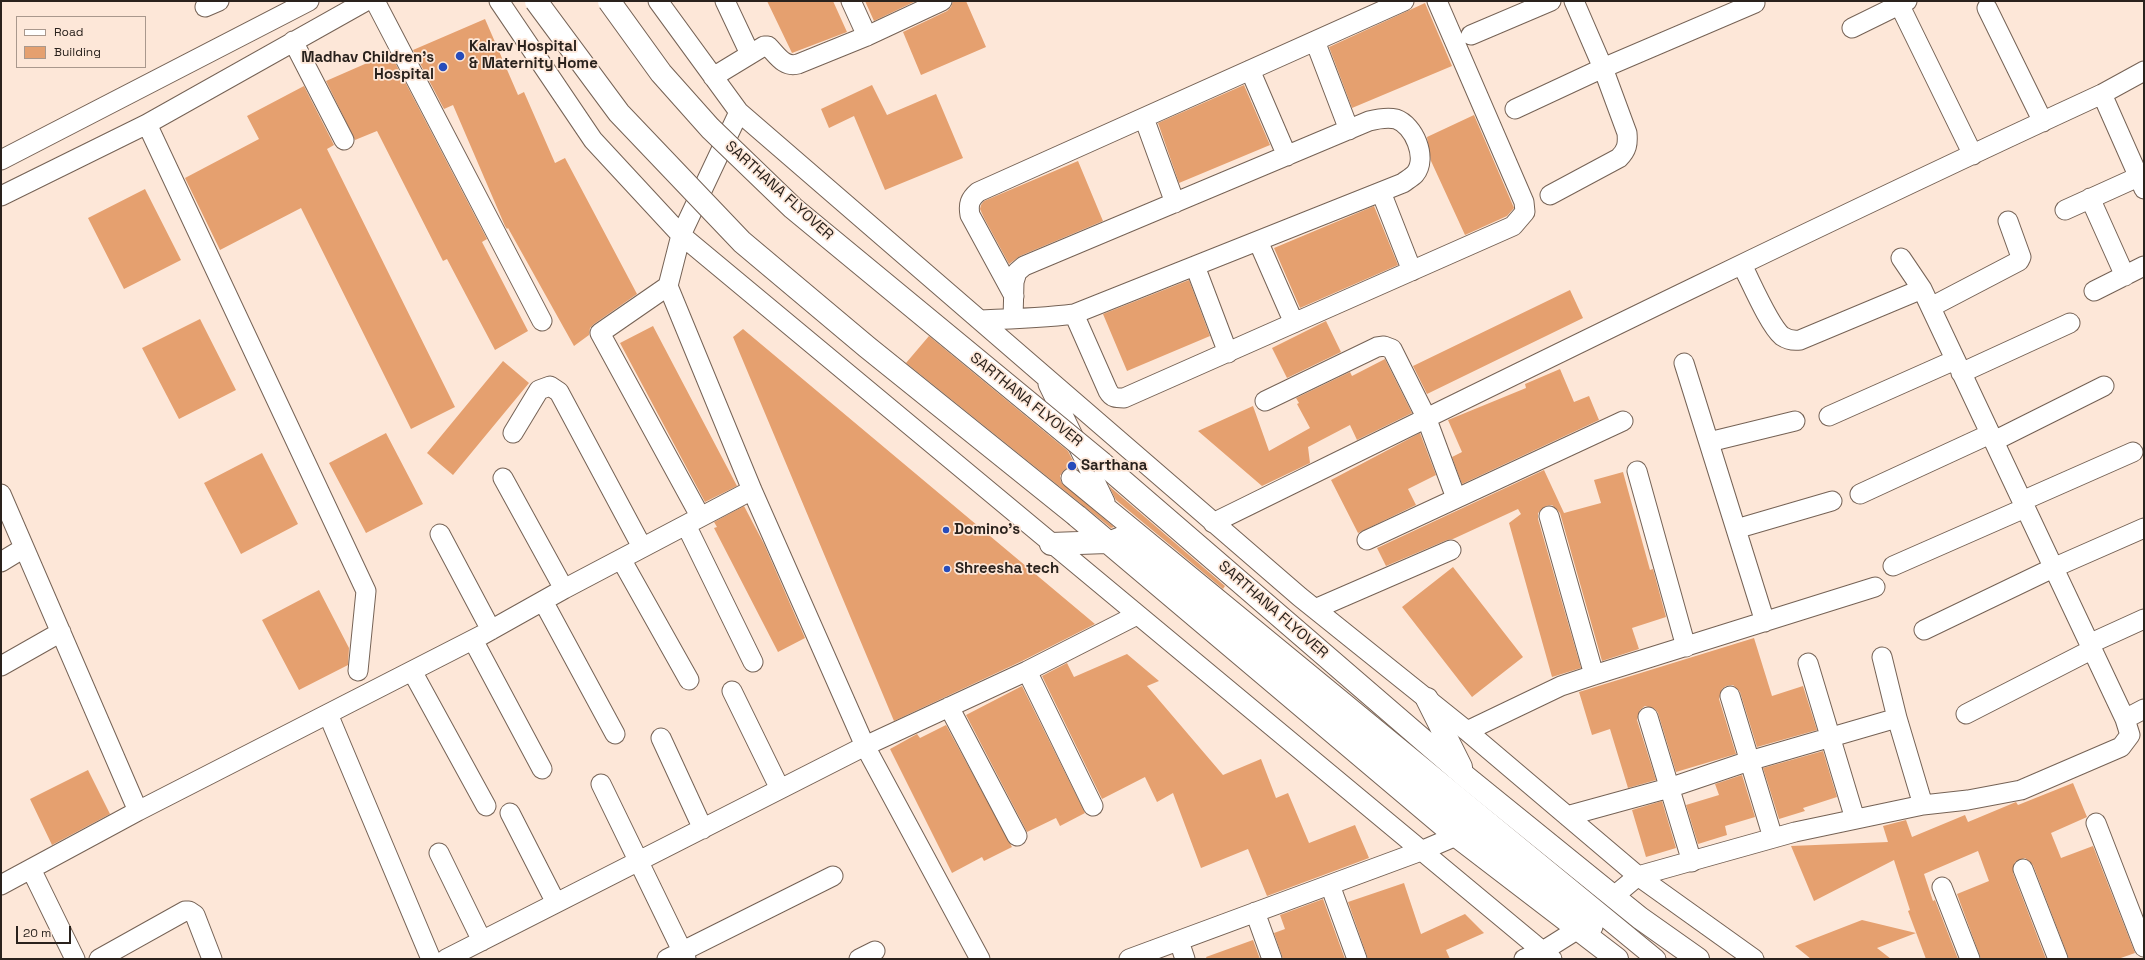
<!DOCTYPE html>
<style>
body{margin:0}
#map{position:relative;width:2145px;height:960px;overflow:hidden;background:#fde7d8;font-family:"Space Grotesk",sans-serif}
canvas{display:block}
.frame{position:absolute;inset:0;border:2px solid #2a221d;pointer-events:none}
.legend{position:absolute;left:16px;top:16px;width:130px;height:52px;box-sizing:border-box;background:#fde7d8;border:1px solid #a9988d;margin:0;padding:5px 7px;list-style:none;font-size:12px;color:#2a221d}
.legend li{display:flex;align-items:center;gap:8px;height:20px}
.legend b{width:20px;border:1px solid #a9988d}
.scale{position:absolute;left:16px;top:926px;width:55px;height:18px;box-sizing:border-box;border:2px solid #2a221d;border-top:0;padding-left:5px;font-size:12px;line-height:14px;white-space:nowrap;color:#2a221d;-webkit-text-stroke:3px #fde7d8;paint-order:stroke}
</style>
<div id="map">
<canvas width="2145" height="960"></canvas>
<div class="frame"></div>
<ul class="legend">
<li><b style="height:5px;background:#fff"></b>Road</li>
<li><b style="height:11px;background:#e5a06f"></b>Building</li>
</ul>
<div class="scale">20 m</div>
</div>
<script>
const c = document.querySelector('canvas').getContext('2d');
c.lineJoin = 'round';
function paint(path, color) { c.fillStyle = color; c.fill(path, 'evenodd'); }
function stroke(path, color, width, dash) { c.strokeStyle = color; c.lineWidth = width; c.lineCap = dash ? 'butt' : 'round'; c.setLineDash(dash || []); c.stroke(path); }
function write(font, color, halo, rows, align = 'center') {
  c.font = font + ' "Space Grotesk",sans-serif'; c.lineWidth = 3.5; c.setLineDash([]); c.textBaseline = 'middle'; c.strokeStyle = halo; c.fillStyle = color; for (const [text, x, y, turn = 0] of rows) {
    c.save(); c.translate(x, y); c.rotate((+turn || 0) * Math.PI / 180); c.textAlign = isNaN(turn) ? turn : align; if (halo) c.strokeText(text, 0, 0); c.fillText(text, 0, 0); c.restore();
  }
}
const building = new Path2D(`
 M767,1H833L847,32L792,53Z
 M865,1H916L874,21Z
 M953,1H966L986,47L921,75L903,32L947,11L951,7Z
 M1425,3L1452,66L1352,108L1329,47Z
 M485,19L518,95L524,92L555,163L565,158L637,294L594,324L590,328L589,335L574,346L508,228L507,229L505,226L453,105L444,109L413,50Z
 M390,53L487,239L482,242L528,331L495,350L447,259L443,261L377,131L355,140L326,81Z
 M872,85L887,115L936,94L963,158L885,190L854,116L829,128L821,109Z
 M1244,85L1270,145L1179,183L1158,123Z
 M304,86L334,145L327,149L455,407L411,429L301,208L220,250L185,178L259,139L247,116Z
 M1474,115L1514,208L1507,216L1465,235L1431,161L1427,137Z
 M1078,161L1103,221L1020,256L1009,264L984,218L980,209L981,205L984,201Z
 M145,189L181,260L124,289L88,218Z
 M1374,206L1398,265L1300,308L1274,248Z
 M1189,280L1210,336L1127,371L1103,314Z
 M1570,290L1583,318L1427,394L1413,366Z
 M200,319L236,390L179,419L142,348Z
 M1326,321L1341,352L1287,378L1272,348Z
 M653,326L737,486L705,502L620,343Z
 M743,329L1095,624L1022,661L894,721L733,337Z
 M929,336L1068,451L1077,469L1068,468L1063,471L1060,476L1061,482L1114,527L1111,528L906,363Z
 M1385,359L1412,413L1357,440L1350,425L1308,447L1310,463L1262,486L1198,431L1253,406L1269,451L1310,428L1297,404L1299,403L1296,398L1350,372L1352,376Z
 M503,361L529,383L453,475L427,453Z
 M1560,369L1574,402L1589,396L1599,420L1462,484L1452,457L1462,452L1448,420L1526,388L1525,384Z
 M386,433L423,504L366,533L329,463Z
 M1420,433L1436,475L1408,489L1416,505L1358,533L1331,480Z
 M262,453L298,524L241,554L204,483Z
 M1544,470L1564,513L1601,503L1594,480L1623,472L1650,570L1653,569L1666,617L1632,628L1639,649L1602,661L1560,513L1552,505L1546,506L1538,513V519L1581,668L1552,677L1509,523L1521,514L1518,509L1453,539L1447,540L1386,566L1377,548Z
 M1109,486L1225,586L1223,589L1116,500Z
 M744,506L764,544L805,638L778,652L714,528L717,527L714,522Z
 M1453,567L1523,657L1472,697L1402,607Z
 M319,590L349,648L348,665L299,690L262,620Z
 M1754,638L1772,696L1803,686L1817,730L1757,747L1740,692L1733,685L1726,686L1722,689L1719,699L1736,754L1676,772L1658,713L1655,709L1645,706L1640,710L1637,720L1656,780L1628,788L1610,729L1592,735L1579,692Z
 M1127,654L1159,681L1147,686L1223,775L1261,759L1276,798L1288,793L1309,843L1355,825L1369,858L1267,896L1248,849L1201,868L1173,793L1157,802L1145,777L1102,799L1042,676L1067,663L1074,677Z
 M1022,686L1085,813L1060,826L1056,818L1027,832L966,715Z
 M946,725L1012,847L984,861L982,857L952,873L890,749L917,734L920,738Z
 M1823,751L1837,797L1803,808L1805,811L1779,819L1763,768Z
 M88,770L110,814L52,845L30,799Z
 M1742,775L1755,817L1725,826L1727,835L1698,844L1686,805L1719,795L1715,784Z
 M2073,783L2087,817L2051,833L2061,858L2093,846L2135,953L2118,959H2069L2033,865L2025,858L2015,862L2013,873L2046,959H1981L1957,894L1989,881L1978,851L1924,874L1933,901L1935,900L1958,959H1926L1908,911L1910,910L1894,860L1814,901L1791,846L1888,842L1883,826L1906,820L1912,837L1965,815L1968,822L2016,802L2018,805Z
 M1662,801L1676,848L1646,857L1632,810Z
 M1404,883L1421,934L1465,914L1484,933L1446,950L1450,959H1368L1348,902Z
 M1323,899L1345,959H1283L1274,933L1285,929L1280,915Z
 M1862,920L1916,933L1877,948L1891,959H1811L1795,946Z
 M1253,940L1260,959H1207L1206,957Z`);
const minor = new Path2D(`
 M375,1L542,321
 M499,1L593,140L681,235L1552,959
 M658,1L739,112L1300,597L1467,731L1638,876L1754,959
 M725,1L750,54
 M851,1L867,36
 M1900,6L1973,155
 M205,7L219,1
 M1987,8L2043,122
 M1852,28L1907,1
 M1471,35L1551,1
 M293,41L344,140
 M1315,41L1349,130
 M1250,70L1287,156
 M713,77L764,46H768C777,55 784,68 798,64L867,36L942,1
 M2102,94L2144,189
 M1515,109L1603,68L1755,3
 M739,112L681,235L668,286L752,490L865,746L980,959
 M1144,118L1175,203
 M147,124L366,591L358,671
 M1,160L309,1
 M1381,192L1412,271
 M1550,195L1619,158C1627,150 1628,144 1627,133L1603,68L1574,1
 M1,196L147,124L366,1
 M2090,198L2125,276
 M2065,210L2138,177
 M1258,241L1294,323
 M1742,265C1751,282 1769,325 1782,336C1788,340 1793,341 1800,340L1922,289
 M1195,266L1228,353
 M668,286L600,333L700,516
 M2094,291L2144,266
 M1014,296L970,215C968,204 970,199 978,192L1404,1
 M1931,307L2019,261L2021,257L2008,221
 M1074,314L1108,391C1112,398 1116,398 1124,398L1513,226L1525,212L1524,202L1437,1
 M980,320C1011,319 1043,318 1074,314L1403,183C1407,180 1412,177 1415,174C1428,158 1414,125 1396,119C1387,117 1377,119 1369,121L1024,266L1017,272L1014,282L1013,319
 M1684,363L1765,622
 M1961,373L2070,323
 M1048,384L1105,502
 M1265,401L1377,347L1384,346L1392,349L1426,417L1456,498
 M1829,416L1955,360
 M513,433L539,390L550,386L559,392L642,547
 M1994,441L2104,386
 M1709,442L1795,421
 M1637,471L1686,647
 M503,478L564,589
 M1071,478L1656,959
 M1,494L138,811
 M1860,494L1990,434
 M2022,501L2133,452
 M1549,516L1594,675
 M1213,523C1508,378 1803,232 2102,94L2144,71
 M686,525L753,662
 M1736,529L1832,501
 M440,534L491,630
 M1367,540L1623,421
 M1107,542L1122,536L1443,805L1593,927
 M621,559L689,680
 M1,562L24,548
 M1893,566L2025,508
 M543,601L615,734
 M1315,609L1451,550
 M1924,630L2053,568L2144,528
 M473,640L542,769
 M2089,644L2144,619
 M1882,657L1897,718L1923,805
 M1808,663L1855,819
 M1,666L61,632
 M412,671L486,806
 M1027,671L1093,806
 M732,691L780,789
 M1730,696L1773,838
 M949,707L1017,836
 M328,714L431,959
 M1966,714L2091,650
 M1648,717L1692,862
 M2125,719L2144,709
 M1467,731L1561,686L1594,675L1875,587
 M661,738L703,829
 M601,784L686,959
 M510,813L556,903
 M1567,816L1669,788L1749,761L1897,718
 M2096,823L2144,947
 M439,853L482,941
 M31,869L75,959
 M2023,869L2058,959
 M1,885L138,811L482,635L564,589L752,490
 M1330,885L1357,959
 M1942,887L1970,959
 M1614,896L1638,876L1795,832L1923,805L1968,800L2021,790L2121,747L2130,735L2125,719L1922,289L1901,258
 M1255,912L1272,959
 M1179,941L1185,959
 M99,959L185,911H189L195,915L212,959
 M446,959L865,746L1027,671L1137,615
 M667,959L833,876
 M859,959L875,951
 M1129,959L1421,851L1456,836
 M1524,959L1543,951L1578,929`);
const major = new Path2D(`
 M1102,463L1466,777L1640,918L1698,959
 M1077,516L1450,831L1617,959
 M1051,544L1107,542
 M1427,699L1461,767`);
const majorBridge = new Path2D(`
 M536,1L619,113L742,242L867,347L1077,516
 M609,1L661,73L710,128L793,208L1102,463`);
const markers = [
 [460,56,5,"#274cbb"],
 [443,67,5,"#274cbb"],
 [1072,466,5,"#274cbb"],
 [946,530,4,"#274cbb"],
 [947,569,4,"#274cbb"]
];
const poiNames = [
 ["Kalrav Hospital",469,47],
 ["& Maternity Home",469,64],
 ["Madhav Children's",434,58,"right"],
 ["Hospital",434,75,"right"],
 ["Sarthana",1081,466],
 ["Domino's",954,530],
 ["Shreesha tech",955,569]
];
const streetNames = [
 ["SARTHANA FLYOVER",779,191,42],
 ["SARTHANA FLYOVER",1026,400,39],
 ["SARTHANA FLYOVER",1273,610,41]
];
paint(building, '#e5a06f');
stroke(minor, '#756255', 21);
stroke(major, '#756255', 24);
stroke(minor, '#fff', 19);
stroke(major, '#fff', 22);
stroke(majorBridge, '#756255', 24, []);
stroke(majorBridge, '#fff', 22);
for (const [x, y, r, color] of markers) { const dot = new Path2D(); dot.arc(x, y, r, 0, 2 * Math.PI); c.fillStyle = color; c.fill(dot); stroke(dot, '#fde7d8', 1.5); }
write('bold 15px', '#2a221d', '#fde7d8', poiNames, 'left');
write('15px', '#2a221d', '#fde7d8', streetNames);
</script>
